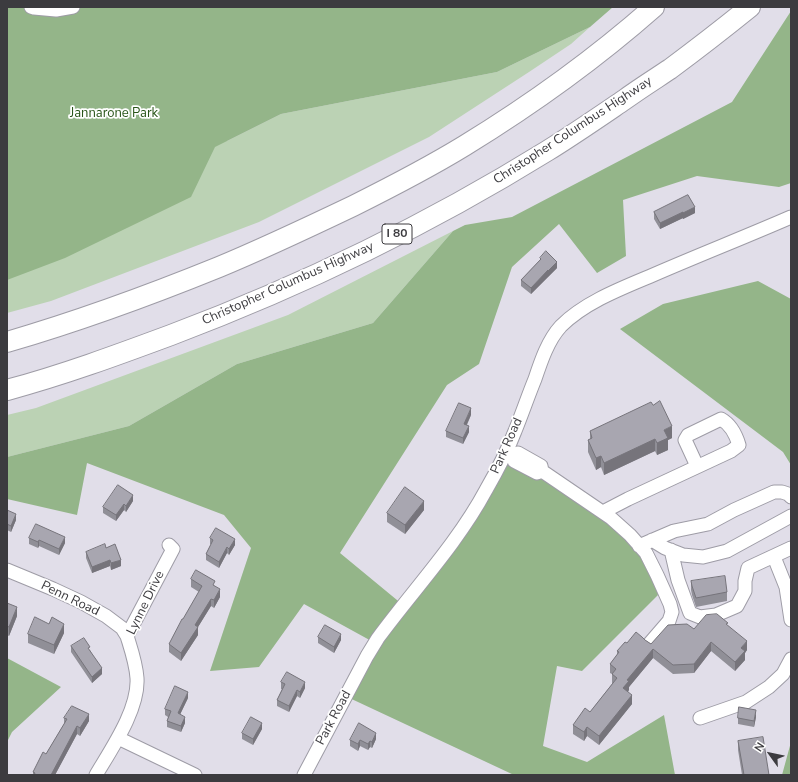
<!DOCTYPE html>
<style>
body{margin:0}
#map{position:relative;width:798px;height:782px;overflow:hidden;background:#e1dee9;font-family:"Nunito Sans",sans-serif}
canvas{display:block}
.frame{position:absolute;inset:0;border:8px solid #3c3b3f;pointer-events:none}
.north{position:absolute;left:750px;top:734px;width:40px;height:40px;-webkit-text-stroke:3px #fff;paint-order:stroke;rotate:303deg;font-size:11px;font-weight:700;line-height:16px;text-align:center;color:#3c3b3f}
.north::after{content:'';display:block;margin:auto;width:14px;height:18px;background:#3c3b3f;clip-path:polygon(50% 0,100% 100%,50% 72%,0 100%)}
</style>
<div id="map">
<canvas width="798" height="782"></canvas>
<div class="frame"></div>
<div class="north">N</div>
</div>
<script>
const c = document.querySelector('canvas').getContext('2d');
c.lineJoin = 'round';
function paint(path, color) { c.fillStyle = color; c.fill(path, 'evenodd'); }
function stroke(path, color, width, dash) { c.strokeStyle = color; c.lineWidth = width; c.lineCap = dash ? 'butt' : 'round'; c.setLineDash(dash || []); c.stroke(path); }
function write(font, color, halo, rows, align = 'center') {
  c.font = font + ' "Nunito Sans",sans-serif'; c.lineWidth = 3.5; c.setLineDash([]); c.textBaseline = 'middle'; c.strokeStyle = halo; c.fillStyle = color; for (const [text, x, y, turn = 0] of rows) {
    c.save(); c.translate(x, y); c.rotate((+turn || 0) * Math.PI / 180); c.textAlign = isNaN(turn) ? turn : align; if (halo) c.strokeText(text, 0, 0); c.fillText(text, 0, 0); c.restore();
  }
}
const green = new Path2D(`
 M7,7L227,141L281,114L497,72L590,27L571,44L529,72L429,137L259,222L51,301L7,313Z
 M453,231L373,323L237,364L129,426L7,457V415L36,408L288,315Z`);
const forest = new Path2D(`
 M7,7H613L590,27L497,72L281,114L215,147L191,197L65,258L7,280Z
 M791,11V183L779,187L697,176L623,200L626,256L597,273L559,224L512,267L479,364L447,385L340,553L403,605L509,450L639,537L658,595L582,671L557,666L543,746L587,762L664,715L675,775H514L343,695L375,643L304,604L259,667L210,671L251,548L224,515L87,463L77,515L7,499V457L129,426L237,364L373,323L453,231L465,225L512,217L732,102Z
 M758,281L791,299V465L783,452L620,329L663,304Z
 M7,658L61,687L12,732L7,742Z
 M791,742V775H782Z`);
const minor = new Path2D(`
 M31,7L34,8L56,10L73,7
 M506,453L513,456L518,453L541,466L542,471L537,473L514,461L513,456
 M542,471L611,518L630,535L646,553L657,575L670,604L672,612L669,621L650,643
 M603,512L628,499L731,451L739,445C736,435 730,424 721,419L688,435L685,440L697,466
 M652,540L665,548L683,555L703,557L727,551L791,516
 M639,546L674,531L708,524L734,510L774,492H782L788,494L791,497
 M671,550L678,580L690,613L700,617L716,615L737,606L745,591V581L748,568L791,548
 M774,557L786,587L791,620
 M7,570L53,589L81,602L106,616L122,628L127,636
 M700,718L746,702L769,687L783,674L791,659
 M118,738L195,775
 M96,775C112,748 139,709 137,678C136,663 131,649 127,636L173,549L169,545
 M304,775L367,656L378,638C414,589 457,544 486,490C497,471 507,452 515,431C522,414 528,396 535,379C541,361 548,340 561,326C585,302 622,288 653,275C699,255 745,237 791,217`);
const highway = new Path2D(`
 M7,342C79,321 150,295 219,267C265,248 309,227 353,206C391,187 428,168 464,146C531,105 595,59 654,7
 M7,390C63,375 117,355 171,335C301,286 429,224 547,151C573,135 599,117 624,100C639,89 655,79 670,69C697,49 724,28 750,7`);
const wall = new Path2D(`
 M688,195L695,213L683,219V218L660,229L654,219V212Z
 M540,258L557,268L531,294L521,286V280L540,260Z
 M471,415L467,425L469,432L463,444L446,437V431Z
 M590,431L672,438L668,440V450L657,455L655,451L604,475L601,467L596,470L588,452V440L590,439Z
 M133,501L126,512L124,510L116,521L103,513V507Z
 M7,510L16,520L11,532L7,530Z
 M424,510L405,534L387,522V513Z
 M29,538L65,543L59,555L39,546L38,548L29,544Z
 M210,538L235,545L229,555L227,553L219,568L206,560V554L211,544H210Z
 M106,548L121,566L111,570L110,566L92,573L86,558V552Z
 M191,579L215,586L220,597L214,608L211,606L198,627V635L181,661L169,652V644L199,592L191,587Z
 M691,581L727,592V601L696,607L692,595L691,590Z
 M7,603L17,616L9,636L7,635Z
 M49,624L64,633L54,654L28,643V634Z
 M728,626L747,650L745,653V660L735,671L711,651L694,673L673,674L653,658L629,687V690L628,692L632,704L599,745L587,736L584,741L573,734V725L590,712L612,684V674L610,673V664L617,655V651L627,643L645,640L651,644L694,629Z
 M318,637L341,640L334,653L318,643Z
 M71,646L90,650L102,674L92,683L71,652Z
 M281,682L305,688L300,698L297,696L289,712L277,706V700L282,689H281Z
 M188,698L180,714L185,723L181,732L167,727V721L168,717L165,715V709Z
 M756,717L754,727L738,724V718Z
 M64,718L89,721L80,736L77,734L55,775H33V772L46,754L64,724Z
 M262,729L253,745L242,739V733Z
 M376,739L372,748L370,747L368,750L360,746L358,751L350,746V740Z
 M738,741L769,775H742L738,750Z`);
const shadedWall = new Path2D(`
 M695,207V213L683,219V213Z
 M683,212V218L660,229V223Z
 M557,262V268L548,277V271Z
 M548,270V277L531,294V288Z
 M471,408V415L464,430V424Z
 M469,426V432L463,444V438Z
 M672,426V438L668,440V450L657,455V443L664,430Z
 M655,439V451L604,475V463Z
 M601,456V467L596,470V458Z
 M133,495V501L126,512V506Z
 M424,501V510L405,534V525Z
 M124,504V510L116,521V515Z
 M16,514V520L11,532V526Z
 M65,537V543L59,555V549Z
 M235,539V545L229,555V549Z
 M39,540V546L38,548V542Z
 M227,547V553L219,568V562Z
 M110,560V566L92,573V567Z
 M121,560V566L111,570V563Z
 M220,589V597L214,608V600Z
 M211,599V606L198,627V635L181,661V653L195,625Z
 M17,607V616L9,636V627Z
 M64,624V633L54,654V645Z
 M341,634V640L334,653V647Z
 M747,641V650L745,653V660L735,671V662L741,648Z
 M711,642V651L694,673V664Z
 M653,649V658L629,687V690L623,697V688L627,680Z
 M102,668V674L92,683V677Z
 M305,682V688L300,698V692Z
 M297,690V696L289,712V706Z
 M188,692V698L178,719V713Z
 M632,695V704L599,745V736Z
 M756,710V717L754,727V721Z
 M89,714V721L80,736V728Z
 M185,717V723L181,732V726Z
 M262,723V729L253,745V739Z
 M77,726V734L55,775H51Z
 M587,727V736L584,741V732Z
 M376,733V739L372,748V742Z
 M360,740V746L358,751V744Z
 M370,741V747L368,750V744Z`);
const building = new Path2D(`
 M688,195L695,207L683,213V212L660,223L654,212Z
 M546,251L557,262L548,271V270L531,288L521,280L541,259L540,258Z
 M660,401L672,426L664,430L668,438L657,443L655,439L604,463L601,456L596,458L588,440L592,438L590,431L651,402L653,405Z
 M459,403L471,408L464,424L469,426L463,438L446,431Z
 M118,485L133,495L126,506L124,504L116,515L103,507Z
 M405,487L424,501L405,525L387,513Z
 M7,510L16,514L11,526L7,524Z
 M36,524L65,537L59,549L39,540L38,542L29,538Z
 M216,528L235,539L229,549L227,547L219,562L206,554L213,540L210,538Z
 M105,544L106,548L115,544L121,560L111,563L110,560L92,567L86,552Z
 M196,570L215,581L213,585L220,589L214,600L211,599L195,625L198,627L181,653L169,644L182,619H183L202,586L191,579Z
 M725,576L727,592L696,598L692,586L691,581Z
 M7,603L17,607L9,627L7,626Z
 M717,614L728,623L726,624L747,641L741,648L745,651L735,662L711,642L694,664L673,665L653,649L627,680L629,681L623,688L632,695L599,736L587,727L584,732L573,725L585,708L590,712L617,678L612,674L616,669L610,664L619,652L617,651L625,642L627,643L636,632L642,637L645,640L651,644L668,625L687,624L694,629L706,615Z
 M35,617L49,624L52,617L64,624L54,645L28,634Z
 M325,625L341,634L334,647L318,637Z
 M84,638L90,647L88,648L102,668L92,677L71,646Z
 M287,672L305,682L300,692L297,690L289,706L277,700L285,684L281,682Z
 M175,686L188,692L178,713L185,717L181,726L167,721L171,711L165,709Z
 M72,706L89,714L80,728L77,726L51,775H34L35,773L33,772L43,752L46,754L67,719L64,718Z
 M739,707L756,710L754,721L738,718Z
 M251,717L262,723L253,739L242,733Z
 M359,723L376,733L372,742L370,741L368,744L360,740L358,744L350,740Z
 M763,737L769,775H744L738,741Z`);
const shields = [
 [397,234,30]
];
const shieldNames = [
 ["I 80",397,234]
];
const parkNames = [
 ["Jannarone Park",114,114]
];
const streetNames = [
 ["Christopher Columbus Highway",573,131,-33],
 ["Christopher Columbus Highway",288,284,-24],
 ["Park Road",507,446,-66],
 ["Penn Road",70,599,26],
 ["Lynne Drive",146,603,-64],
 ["Park Road",334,718,-62]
];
paint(green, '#bbd2b4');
paint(forest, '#94b589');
stroke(minor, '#9e9ca6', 15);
stroke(highway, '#9e9ca6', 22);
stroke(minor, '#fff', 13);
stroke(highway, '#fff', 20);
paint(wall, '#908f97');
paint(shadedWall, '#76747b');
paint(building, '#a8a6b0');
stroke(building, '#76747b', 1);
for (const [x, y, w] of shields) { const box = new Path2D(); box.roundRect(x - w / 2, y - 10, w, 20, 3); c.fillStyle = '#fff'; c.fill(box); stroke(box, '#3c3b3f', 1); }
write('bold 12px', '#3c3b3f', null, shieldNames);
write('13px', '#295519', '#fff', parkNames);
write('13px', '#3c3b3f', '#fff', streetNames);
</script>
